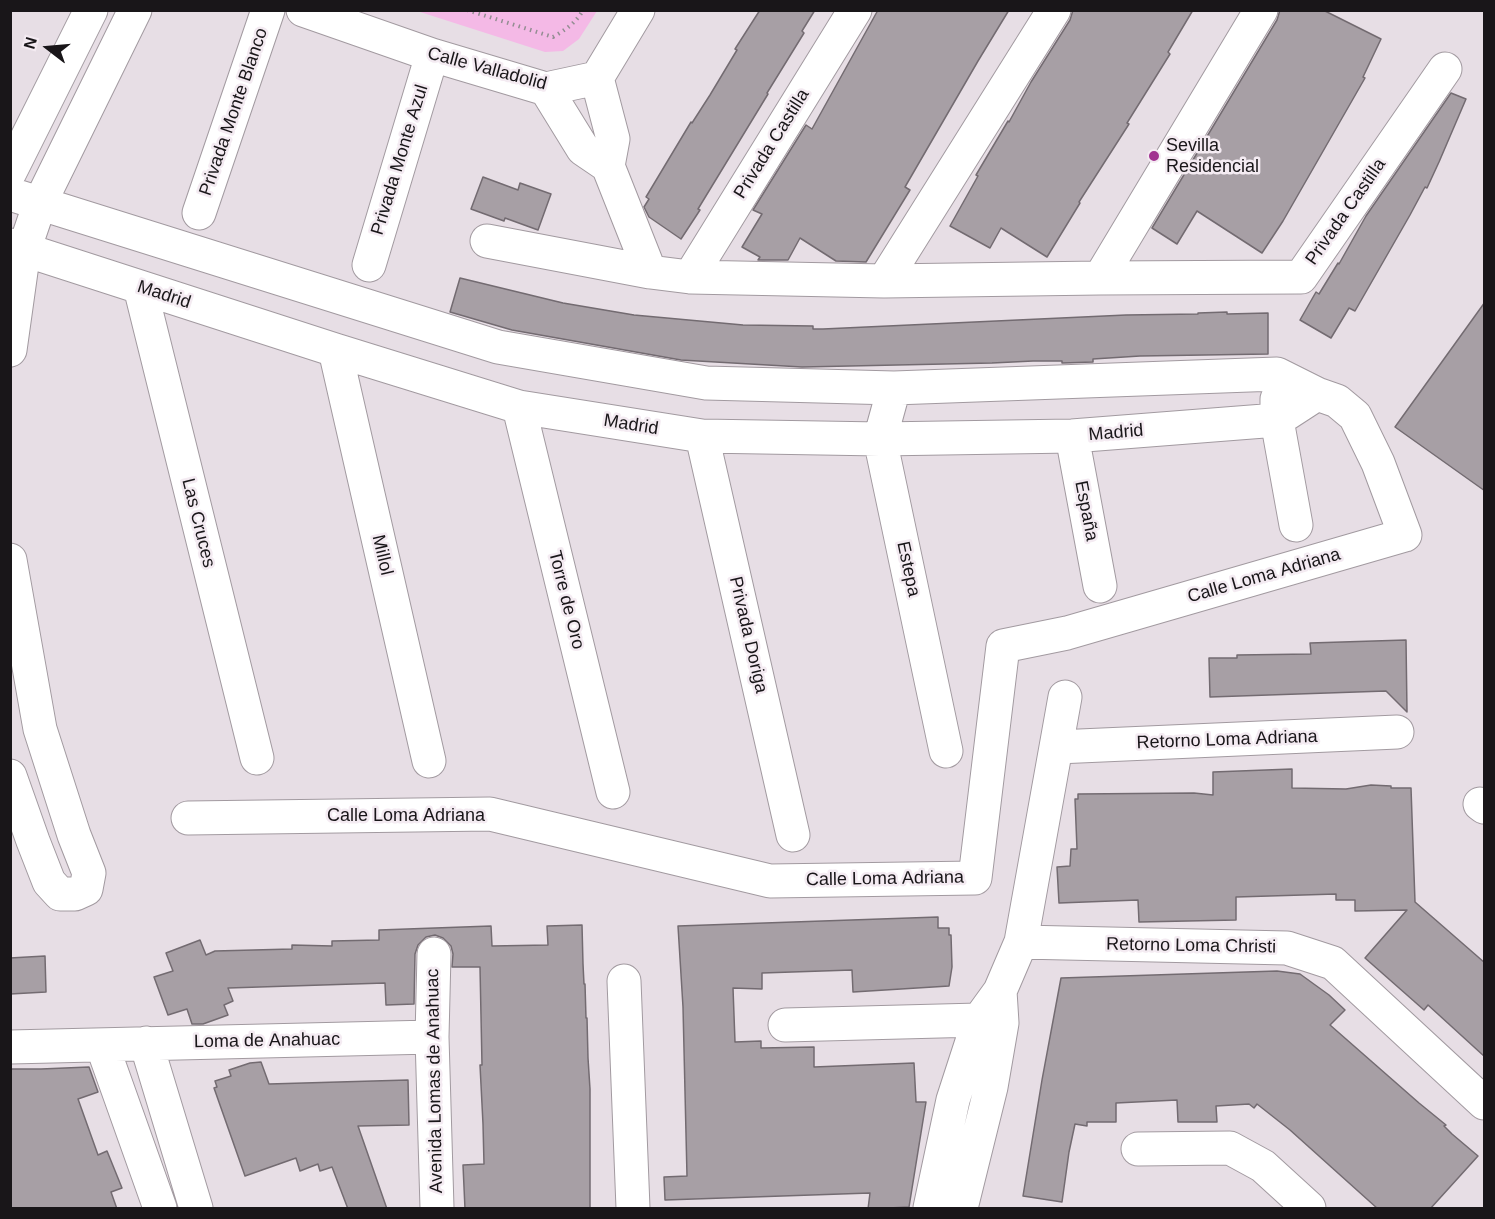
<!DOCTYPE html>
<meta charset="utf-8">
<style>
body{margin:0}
#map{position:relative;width:1495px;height:1219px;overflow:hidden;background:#e7dee5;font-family:Arial,sans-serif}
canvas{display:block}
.frame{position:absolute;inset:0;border:12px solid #191619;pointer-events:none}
.north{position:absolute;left:18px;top:18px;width:60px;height:60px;-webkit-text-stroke:4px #f4ebf2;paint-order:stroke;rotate:286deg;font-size:16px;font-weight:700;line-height:24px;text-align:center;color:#191619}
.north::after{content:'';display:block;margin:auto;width:21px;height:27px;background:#191619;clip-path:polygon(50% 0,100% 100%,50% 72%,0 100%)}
</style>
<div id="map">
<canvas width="1495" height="1219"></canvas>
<div class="frame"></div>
<div class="north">N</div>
</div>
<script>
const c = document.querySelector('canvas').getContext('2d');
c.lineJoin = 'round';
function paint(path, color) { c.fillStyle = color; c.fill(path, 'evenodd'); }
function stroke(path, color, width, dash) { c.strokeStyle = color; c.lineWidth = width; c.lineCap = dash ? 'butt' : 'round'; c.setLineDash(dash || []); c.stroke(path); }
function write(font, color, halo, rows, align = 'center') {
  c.font = font + ' Arial,sans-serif'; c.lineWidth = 5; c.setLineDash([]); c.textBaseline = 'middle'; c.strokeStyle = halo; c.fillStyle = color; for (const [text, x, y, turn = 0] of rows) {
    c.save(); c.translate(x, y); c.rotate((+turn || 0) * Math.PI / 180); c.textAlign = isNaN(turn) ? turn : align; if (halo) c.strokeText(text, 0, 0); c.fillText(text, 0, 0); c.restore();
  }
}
const green = new Path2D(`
 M417,11H597L579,39L563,51L545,52Z`);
const building = new Path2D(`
 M760,10H815L802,31L804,33L767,93L768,94L698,209L700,210L681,239L649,217L644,207L649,199L646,197L691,122L692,123L710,95L737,50L735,49Z
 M878,10H1009L978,61L905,187L910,190L866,262L836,261L800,238L788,260H758L760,257L742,247L762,214L753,210L806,125L812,129Z
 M1073,10H1193L1168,52L1170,54L1127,123L1129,124L1079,202L1080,203L1047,257L1001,228L990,248L950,226L978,176L976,175L1008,121L1009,122L1031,82L1070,20Z
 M1280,10H1323L1381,39L1363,77L1365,78L1283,221L1262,253L1197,211L1177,244L1152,228L1277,20Z
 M1451,93L1466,99L1439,162L1427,188L1425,187L1410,215L1355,311L1349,308L1331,338L1300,320L1316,292L1319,294L1338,263L1339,264L1366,216Z
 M483,177L518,190L520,183L551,194L538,230L505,218L504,221L471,209Z
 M460,278L563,303L634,315L743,325L813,326V329H823L1126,315L1198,314V313L1227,312V314L1268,313V354L1140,356L1093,359V362L1062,363V361H1033L992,363L802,367L681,360L512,330L450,312Z
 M1485,302V491L1395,427Z
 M1406,640L1407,712L1386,691L1210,697L1209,658H1237V655L1311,654L1310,643Z
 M1292,769V788L1346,789L1371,785L1391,786V788H1411L1415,902L1485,963V1057L1428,1005L1424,1010L1365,958L1407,910L1355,911V900H1336V894L1236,897V920L1139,922L1138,900L1059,903L1057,867L1070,866L1071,849H1077L1075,799H1078V794L1194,793L1213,795V772Z
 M938,917V928H949V935H951L952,967L949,986L853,992L852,970L762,973V989L733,988L735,1042L761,1041V1048L814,1047V1067L914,1063L916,1102H926L909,1207L868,1209L870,1193L665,1200L664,1177L687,1176L683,1007L678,926Z
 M582,925L583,964L584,984H585L586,1018H587L588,1058L590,1089V1209H465L463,1165L484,1164L483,1124L480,1065H482L480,967H452L453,954L451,946L443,938L435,935L426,937L418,945L415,954L414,1004L386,1005L385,983L228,988L233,1001L224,1005L228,1015L203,1024H192L187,1009L168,1015L154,977L173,971L166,953L200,940L206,955L215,951L292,949V945L332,946V941L379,940V930L491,926L492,946L548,945L547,926Z
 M45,956L46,992L10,994V958Z
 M1277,971L1300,974L1329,995L1345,1010L1330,1025L1419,1103L1446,1125L1444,1126L1452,1134L1478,1156L1430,1209H1378L1290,1130L1257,1104L1254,1108L1249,1104L1216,1106L1217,1122H1178L1177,1100L1116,1103V1122H1087V1126L1075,1124L1069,1152L1062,1202L1023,1196L1042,1080L1061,978Z
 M261,1062L269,1084L408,1080L409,1125L358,1126L387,1209H348L332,1167L320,1171L318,1164L300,1171L296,1158L245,1176L214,1088L217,1087L215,1081L231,1076L229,1070L250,1063Z
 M89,1067L98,1092L78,1099L98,1155L107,1151L122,1188L111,1192L117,1209H10V1069H41Z`);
const path = new Path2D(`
 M467,10L553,37C565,30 576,23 583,10`);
const minor = new Path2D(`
 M303,10L432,55L546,89L597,78L638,10
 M597,78L613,139L608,166L650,272
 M546,89L583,149L608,166
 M10,172L91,10
 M10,194L498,347L706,383L894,388L1277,374L1317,394L1337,401L1355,416L1378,463L1405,535L1067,633L1003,646L975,878L770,881L490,814L188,818
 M199,213L268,10
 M487,241L650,272L690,277L884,281L1100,278L1301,277L1445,69
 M10,245L335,350L519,407L702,436L880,439L1072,436L1277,420L1317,394
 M369,265L432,55
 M690,277L855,10
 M1100,278L1261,10
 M884,281L1054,10
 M140,287L257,758
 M10,350L24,250L40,203L135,10
 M335,350L429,761
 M894,388L880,439L946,751
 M1277,399V420L1296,525
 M519,407L613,792
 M702,436L793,835
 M1072,436L1100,586
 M10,560L40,729L74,835L89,873L86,889L75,894H60L49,882L33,841L10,776
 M1057,747L1397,732
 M1480,804L1484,807
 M1021,942L1287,948L1333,963L1484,1103
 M434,954L432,1037L437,1208
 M624,981L633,1208
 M785,1025L979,1020L998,1023
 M146,1043L196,1208
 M102,1045L160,1208
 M10,1047L432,1037
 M1138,1149L1230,1148L1263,1166L1309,1208
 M930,1208L953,1100L979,1020L1000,991L1021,942L1065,697
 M961,1208L991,1087L1002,1023L1000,991`);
const markers = [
 [1154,156,6,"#a13290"]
];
const streetNames = [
 ["Calle Valladolid",487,69,15],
 ["Privada Monte Blanco",234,112,-71],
 ["Privada Castilla",772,144,-58],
 ["Privada Monte Azul",400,160,-73],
 ["Privada Castilla",1346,212,-55],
 ["Madrid",164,295,18],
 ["Madrid",631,425,9],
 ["Madrid",1116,433,-5],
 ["España",1086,511,79],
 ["Las Cruces",198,523,76],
 ["Millol",382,555,77],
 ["Estepa",908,569,78],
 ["Calle Loma Adriana",1264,576,-16],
 ["Torre de Oro",566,600,76],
 ["Privada Doriga",748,635,77],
 ["Retorno Loma Adriana",1227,740,-2],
 ["Calle Loma Adriana",406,816],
 ["Calle Loma Adriana",885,879,-1],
 ["Retorno Loma Christi",1191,946,1],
 ["Loma de Anahuac",267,1041,-1],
 ["Avenida Lomas de Anahuac",435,1081,-91]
];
const poiNames = [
 ["Sevilla",1166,146],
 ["Residencial",1166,167]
];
paint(green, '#f4b9e6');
paint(building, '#a79fa5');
stroke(building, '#736b71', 1.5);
stroke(minor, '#a29aa0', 35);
stroke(path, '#938d92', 4, [1.5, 4.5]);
stroke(minor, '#fff', 33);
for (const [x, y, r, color] of markers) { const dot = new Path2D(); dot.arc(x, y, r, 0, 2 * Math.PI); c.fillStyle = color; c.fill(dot); stroke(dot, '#f4ebf2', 2); }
write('18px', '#191619', '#f4ebf2', streetNames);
write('18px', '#191619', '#f4ebf2', poiNames, 'left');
</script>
